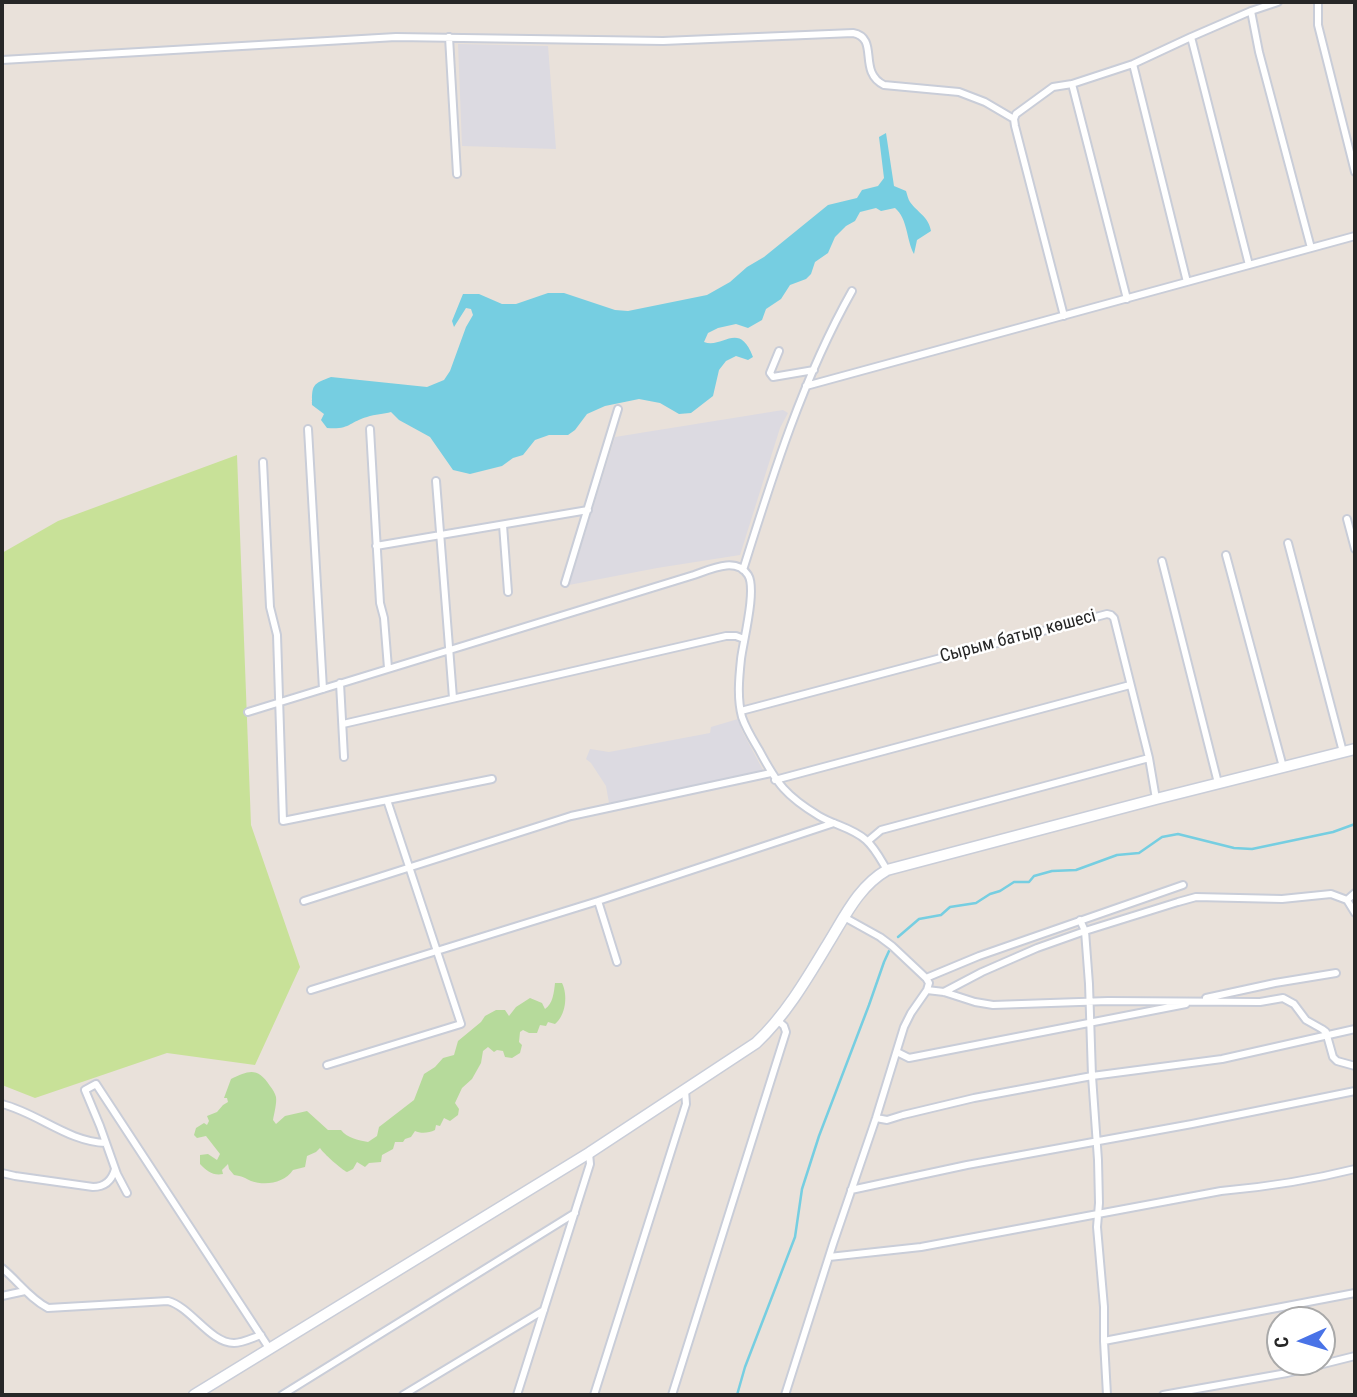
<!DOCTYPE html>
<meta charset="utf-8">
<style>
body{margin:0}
#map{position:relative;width:1357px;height:1397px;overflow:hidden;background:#e9e1da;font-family:"Roboto Condensed",sans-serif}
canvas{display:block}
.frame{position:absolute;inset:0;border:4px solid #272727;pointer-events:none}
.north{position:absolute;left:1266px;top:1306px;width:70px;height:70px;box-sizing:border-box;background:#fff;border:2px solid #a9a9a9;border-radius:50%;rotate:266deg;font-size:19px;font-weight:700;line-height:28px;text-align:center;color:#272727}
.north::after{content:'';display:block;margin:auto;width:24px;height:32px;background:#4973e7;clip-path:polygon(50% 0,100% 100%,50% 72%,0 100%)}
</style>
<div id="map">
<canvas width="1357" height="1397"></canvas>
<div class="frame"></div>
<div class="north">С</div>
</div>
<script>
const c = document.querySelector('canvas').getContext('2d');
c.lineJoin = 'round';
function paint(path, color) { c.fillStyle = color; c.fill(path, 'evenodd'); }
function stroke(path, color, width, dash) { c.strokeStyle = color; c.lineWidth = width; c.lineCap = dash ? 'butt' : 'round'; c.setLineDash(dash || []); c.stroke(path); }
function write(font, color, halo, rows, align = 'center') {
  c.font = font + ' "Roboto Condensed",sans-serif'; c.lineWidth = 5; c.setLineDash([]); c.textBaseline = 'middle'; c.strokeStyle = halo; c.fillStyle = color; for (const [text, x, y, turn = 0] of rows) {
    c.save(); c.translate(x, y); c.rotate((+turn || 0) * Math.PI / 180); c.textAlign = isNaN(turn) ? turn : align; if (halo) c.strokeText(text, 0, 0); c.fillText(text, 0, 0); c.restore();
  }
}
const industrial = new Path2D(`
 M458,44L548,46L556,149L462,146Z
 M783,410L788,413L780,428L740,555L657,568L569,585L615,437Z
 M738,719L742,731L764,772L609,803L606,786L591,763L586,759L590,749L609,752L710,733L711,727Z`);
const green = new Path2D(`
 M555,983H562C568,995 566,1015 555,1024L548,1022L546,1026L540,1025L537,1033H529L523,1030L520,1032L519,1042L522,1045L520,1053L512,1058L505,1057L503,1051L497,1050L494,1052L488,1047L483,1051L481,1063L472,1079L462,1088L455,1103L459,1109L458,1115L450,1121L444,1118L440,1126L436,1125L435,1130C429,1133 421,1134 415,1131L411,1137L405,1139L403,1142H395L393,1149L382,1155L381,1162L369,1163L365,1167L357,1162L353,1169L347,1172C342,1170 323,1153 320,1148L316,1152L307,1156L305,1167L293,1170C284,1183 266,1186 251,1181C245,1178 242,1176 234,1175L229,1169L228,1164L222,1170L223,1174C213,1176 207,1171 200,1164V1155L208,1154L217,1160L220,1154L206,1136L197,1138L194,1135L196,1128L204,1123L207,1125L209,1121L207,1116L217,1112L223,1105L228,1102L227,1098H224L231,1079C249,1070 258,1067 270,1086C273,1090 275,1093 276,1097C277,1103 274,1114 273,1120L276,1124L285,1116L307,1111L328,1130H341C347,1138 358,1140 368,1142L377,1136L379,1127L414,1100L424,1074L435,1067L443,1058L454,1055L458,1041L481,1022L485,1016L496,1010H505L509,1016L516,1007L530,998L542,1003L545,1009C553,1004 554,992 555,983Z`);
const pitch = new Path2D(`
 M237,455L251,825L300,967L255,1065L167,1053L35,1098L2,1085V553L58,521Z`);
const water = new Path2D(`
 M886,133L894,186L906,191C907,194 908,199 910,202C917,212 929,217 931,231L917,240L914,254C906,239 908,219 895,208L881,211L876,208L860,212L855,221L846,226L835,237L828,253L815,262L811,274L806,279L790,285L781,299L766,309L762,320L748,328L736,324L718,328L708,333L704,342C723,349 739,320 753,357L748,360L736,356L726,361L719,370L713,396L691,413L679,414L660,403L639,399L605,406L587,414L575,430L568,435H549L535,440L523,455L513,458L502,466L470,474L453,470L430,437L399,420L391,412C384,414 375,414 367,417C349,422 350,430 327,428L321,420L324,414L312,405C312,385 312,384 331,377L427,387L444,380L450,371L466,327L473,315L471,309L466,308L454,327L452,321L463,294H479L502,304H516L548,293H564L615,310L628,311L707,295L730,282L747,267L764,257L828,205L857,198L862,190L878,186L884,178L879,137Z`);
const stream = new Path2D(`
 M898,937L919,919L941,915L950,907L976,903L990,894L1000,891L1014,882H1029L1034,876L1052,871L1076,870L1117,855L1139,853L1162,837L1178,834L1234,848L1252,849L1333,832L1355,824
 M737,1395L745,1367L795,1237L802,1189L819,1136L869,1005L884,962L889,951`);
const street = new Path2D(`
 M1318,2V25L1355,172
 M1251,11L1259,52L1311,248
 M449,37L457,174
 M1191,37L1249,265
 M2,60L396,37L663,41L853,33C880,38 857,72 884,85L959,92L985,102L1014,119
 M1133,64L1187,282
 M1072,84L1127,299
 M1064,316L1015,126L1014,119L1016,114L1053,87L1072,84L1133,64L1191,37L1251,11L1278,2
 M779,351L770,373L773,377L814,370
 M806,386L1355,236
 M308,429L323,689
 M370,429L380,603L384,618L388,668
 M263,462L270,607L277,635L283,821L492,779
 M436,481L453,698
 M1347,519L1355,549
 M503,525L508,592
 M1288,543L1343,752
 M376,546L588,510
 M1226,555L1283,767
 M1162,561L1218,783
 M743,570C773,474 803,378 852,291
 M565,583L618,409
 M340,683L344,757
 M741,711L1107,614L1111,615L1114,618L1149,758L1156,799
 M248,712L694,575C709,570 736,556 748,575C757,589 743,642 741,659C739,678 737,698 742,717C746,729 753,740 759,750C777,784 786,796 819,816C834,825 853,828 866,840C875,848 881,860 887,870
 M343,724L726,636H736L744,639
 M775,780L1130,685
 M868,841L881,830L1149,758
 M1347,900L1355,893
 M304,901L571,816L771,773
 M598,901L617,962
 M1080,920L1085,931L1089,984L1092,1076L1098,1160L1099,1203L1097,1227L1104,1307V1341L1107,1395
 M926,978L979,956L1183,885
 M311,990L598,901L834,823
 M927,990L944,992L975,1002L993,1005L1108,1001L1260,1002L1283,998L1294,1004L1306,1020L1322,1029L1326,1032L1333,1057L1337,1061L1355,1066
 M944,992L982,972L1037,948L1085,931L1178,902L1196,897L1282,899L1331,894L1347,900L1355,913
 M1206,998L1275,983L1336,973
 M897,1052L909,1058L1186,1004
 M327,1065L461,1024L387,800
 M2,1104C38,1113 68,1142 106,1143
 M876,1118L887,1120L903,1115L974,1098L1092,1076L1222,1059L1355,1029
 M2,1173L15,1176L93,1187C105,1187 112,1180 115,1169
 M851,1190L967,1165L1192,1124L1355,1091
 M127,1193L117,1174L100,1126L85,1090L96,1084L269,1348
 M829,1257L921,1247L1221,1191C1267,1187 1311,1180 1355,1169
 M2,1268C18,1281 29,1298 48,1308L168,1301C191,1307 210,1343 234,1343C243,1343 252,1338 261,1335
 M2,1296L25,1291
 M1104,1341L1355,1293
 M282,1395L575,1213
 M403,1395L544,1310
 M517,1395L590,1164L589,1153
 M594,1395L686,1104L685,1090
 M672,1395L786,1032L784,1026L777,1020
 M785,1395L833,1244L876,1118L904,1027L911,1013L927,990L929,983L926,978L892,946L880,937L844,917
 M1163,1395L1287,1373L1355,1356`);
const secondary = new Path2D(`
 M194,1395L589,1153L756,1043C786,1015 808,977 829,942C845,916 859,886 887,870L1156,799L1355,749`);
const streetNames = [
 ["Сырым батыр көшесі",1018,637,-15]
];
paint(industrial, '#dcdae1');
paint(green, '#b6da9b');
paint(pitch, '#c8e198');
paint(water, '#76cee1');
stroke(stream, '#76cee1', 2.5);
stroke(street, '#c9cdd8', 10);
stroke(secondary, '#c9cdd8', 13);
stroke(street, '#fff', 6);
stroke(secondary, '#fff', 10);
write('18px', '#272727', '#fff', streetNames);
</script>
